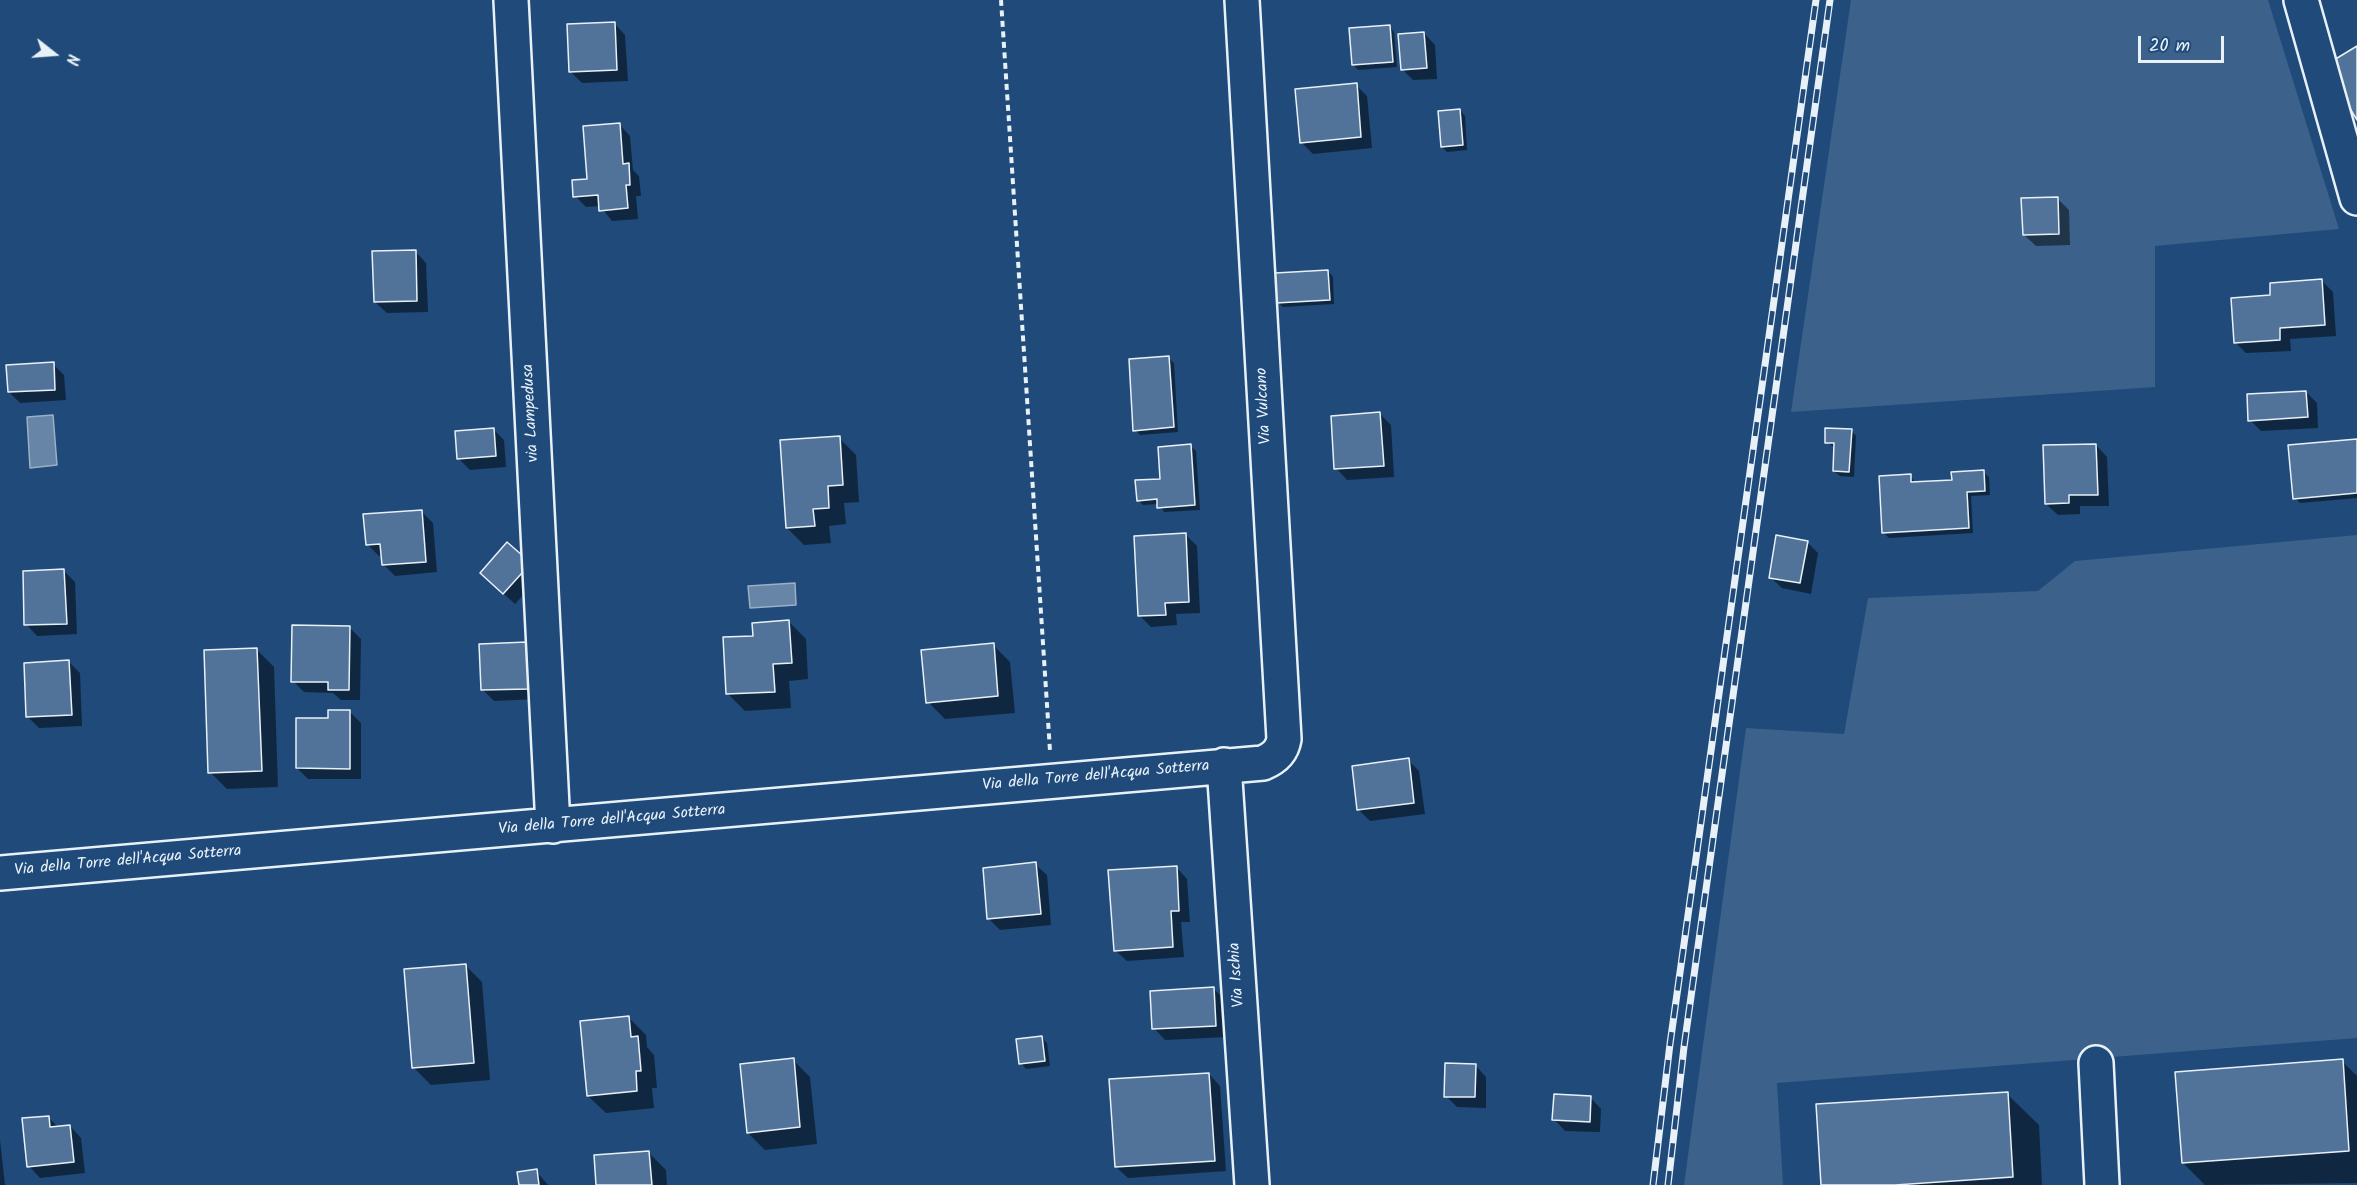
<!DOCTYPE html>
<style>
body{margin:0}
#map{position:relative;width:2357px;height:1185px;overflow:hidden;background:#1f4a7a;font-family:Kalam,sans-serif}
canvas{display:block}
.north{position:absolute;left:24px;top:24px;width:60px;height:60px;-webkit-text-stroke:4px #1f4a7a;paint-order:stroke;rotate:107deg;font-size:16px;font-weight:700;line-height:24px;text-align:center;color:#e8f1f8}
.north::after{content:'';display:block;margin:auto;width:21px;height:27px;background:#e8f1f8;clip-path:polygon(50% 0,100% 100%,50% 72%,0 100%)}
.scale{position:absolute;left:2138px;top:36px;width:86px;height:27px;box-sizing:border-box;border:3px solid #e8f1f8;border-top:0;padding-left:8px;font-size:18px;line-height:21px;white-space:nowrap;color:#e8f1f8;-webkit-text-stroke:4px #1f4a7a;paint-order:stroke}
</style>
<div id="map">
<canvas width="2357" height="1185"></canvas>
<div class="north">N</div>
<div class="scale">20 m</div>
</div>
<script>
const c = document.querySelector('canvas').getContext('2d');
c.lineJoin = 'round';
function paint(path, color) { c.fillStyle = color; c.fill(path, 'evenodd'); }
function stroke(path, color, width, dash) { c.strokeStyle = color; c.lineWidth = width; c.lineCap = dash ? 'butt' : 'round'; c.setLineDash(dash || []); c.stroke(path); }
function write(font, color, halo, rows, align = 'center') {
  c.font = font + ' Kalam,sans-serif'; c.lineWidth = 4.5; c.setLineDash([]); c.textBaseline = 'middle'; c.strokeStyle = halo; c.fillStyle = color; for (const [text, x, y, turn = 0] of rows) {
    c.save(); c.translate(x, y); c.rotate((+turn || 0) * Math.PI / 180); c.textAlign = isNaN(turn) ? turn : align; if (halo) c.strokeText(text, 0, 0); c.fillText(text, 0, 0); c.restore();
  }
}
const green = new Path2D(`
 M1851,0H2268L2339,229L2155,246V387L1791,412Z
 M2357,535V1038L1777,1083L1783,1185H1684L1746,728L1844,734L1868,598L2038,591L2075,561Z`);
const water = new Path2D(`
 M53,415L57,465L30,468L27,417Z
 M795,583L796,605L750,608L748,586Z`);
const shadow = new Path2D(`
 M614,23L625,35L628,81L582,83L571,72Z
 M1389,26L1394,32L1397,67L1358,70L1353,64Z
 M1424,33L1435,45L1437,79L1413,80L1402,69Z
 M1356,85L1367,96L1372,148L1313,154L1301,142Z
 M1460,110L1465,116L1467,150L1447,152L1442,147Z
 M619,124L630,136L633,170L639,176L641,196H636L638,219L612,221L600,206L586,207L575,196L589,180Z
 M2057,198L2069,210L2070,245L2036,246L2024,235Z
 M415,251L426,263L428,312L387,313L375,302Z
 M1328,271L1333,277L1334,304L1283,307L1278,302Z
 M2322,281L2333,292L2336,336L2290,339L2291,351L2246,353L2235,342L2272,297Z
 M1168,358L1174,363L1178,432L1140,435L1135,430Z
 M53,364L64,375L66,400L20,403L9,392Z
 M2306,392L2317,403L2318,428L2261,431L2250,420Z
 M1380,414L1391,425L1394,477L1347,480L1336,468Z
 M493,429L504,440L506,467L470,470L459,459Z
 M1851,430L1856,436L1854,477L1840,476L1834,471L1835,448L1826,442Z
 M839,438L856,455L859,502L844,503L846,524L829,526L831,543L804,545L787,528Z
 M2357,441V498L2300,503L2295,498Z
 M2096,445L2107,457L2109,506H2080V514L2058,515L2046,504Z
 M1190,446L1196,451L1200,510L1164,512L1159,504L1143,505L1138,500L1162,480Z
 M1983,472L1989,477L1990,495L1971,496L1973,533L1889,538L1883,532L1910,476L1916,483L1953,481Z
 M421,511L433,523L437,572L395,576L383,564V555L379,556L367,544Z
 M1186,535L1197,546L1200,613L1176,614L1177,625L1151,627L1139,615Z
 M1807,542L1818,553L1811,594L1782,588L1770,577Z
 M530,564L541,575L515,604L493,584Z
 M64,571L75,582L77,634L37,636L26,624Z
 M789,622L806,639L808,679L789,681L791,708L745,711L728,694L754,637Z
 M349,627L361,639L360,700H341L333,693L304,692L293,681Z
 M527,644L538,655L539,699L494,701L482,689Z
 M993,645L1010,662L1015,713L945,719L928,702Z
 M257,650L274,667L278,787L227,789L210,772Z
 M69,662L80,673L82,726L39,728L28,717Z
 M349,711L361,723V779H308L297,768L330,720Z
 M1408,760L1419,771L1425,814L1370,821L1359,810Z
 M1035,864L1047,875L1051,925L1000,930L989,919Z
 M1176,867L1187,879L1190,922H1181L1184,957L1127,961L1115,950Z
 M465,965L482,982L490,1080L431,1085L414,1068Z
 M1214,989L1225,1000L1227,1037L1165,1040L1154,1028Z
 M629,1018L646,1035L647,1047L654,1055L657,1088H652L654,1108L606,1113L588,1096Z
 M1042,1038L1047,1043L1050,1066L1026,1069L1021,1063Z
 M793,1060L810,1077L817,1144L765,1150L748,1133Z
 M2342,1061L2357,1076V1183L2205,1185L2183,1163Z
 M1475,1065L1486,1077V1108L1457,1107L1446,1096Z
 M1209,1074L1220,1086L1226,1171L1128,1178L1116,1167Z
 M2007,1094L2039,1125L2042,1185H1823Z
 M1590,1097L1601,1109L1600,1132L1565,1131L1554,1119Z
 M48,1117L58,1127L70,1126L81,1138L85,1173L40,1178L29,1166Z
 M0,1140L5,1185H0Z
 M649,1153L666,1170L667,1185H597Z
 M536,1171L548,1185H520Z`);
const building = new Path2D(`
 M615,22L617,70L569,72L567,24Z
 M1390,25L1393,62L1352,65L1349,28Z
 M1424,32L1427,68L1401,70L1398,34Z
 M2357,46V120L2324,66Z
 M1357,83L1361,137L1300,143L1295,89Z
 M1460,109L1463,145L1441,147L1438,111Z
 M620,123L623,164L629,163L630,185H626L628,208L599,211L598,195L573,197L572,180L587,179L583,126Z
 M2058,197L2059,234L2023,235L2021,198Z
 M416,250L417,301L374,302L372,251Z
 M1328,270L1330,300L1276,303L1275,273Z
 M2322,279L2325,325L2280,328V340L2234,343L2231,298L2270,295V283Z
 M1169,356L1174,427L1133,431L1129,359Z
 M54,362L55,390L8,392L6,365Z
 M2306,391L2308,417L2248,421L2247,394Z
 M1380,412L1384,466L1334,469L1331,416Z
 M494,428L496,456L457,459L455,431Z
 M1825,428L1852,429L1849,472L1833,471L1834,443H1825Z
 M840,436L843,485L828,486L829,508L813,509L815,526L786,528L780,440Z
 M2357,439V493L2293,499L2288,445Z
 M1191,444L1195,505L1157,508V499L1137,501L1135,480L1160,479L1158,447Z
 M2096,444L2098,495H2069V503L2045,504L2043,445Z
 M1984,470L1985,491L1967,492L1969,528L1882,533L1879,476L1911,474V482L1952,480L1951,472Z
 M422,510L426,562L382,565L380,544L366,545L363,514Z
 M1186,533L1189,602L1165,603L1166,615L1138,616L1134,536Z
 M1776,535L1808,541L1800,583L1769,578Z
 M507,542L531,563L503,594L480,573Z
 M64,569L67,624L24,625L23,571Z
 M789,620L792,663L773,664L775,692L726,694L723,637L753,636L752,623Z
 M292,625L350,626L349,690H328V682H291Z
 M527,642L529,689L481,690L479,644Z
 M994,643L998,696L926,703L921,650Z
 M257,648L262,771L208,773L204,650Z
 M69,660L72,715L26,717L24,663Z
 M328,710H350V769L296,768V718H328Z
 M1409,758L1414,803L1357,810L1352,766Z
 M1036,862L1041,914L987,919L983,868Z
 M1177,866L1179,911H1171L1173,947L1114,951L1108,870Z
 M466,964L474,1063L412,1068L404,969Z
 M1214,987L1216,1026L1152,1029L1150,991Z
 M629,1016L631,1037L638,1036L641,1071H636L637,1091L587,1096L580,1021Z
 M1042,1036L1045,1061L1019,1064L1016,1039Z
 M794,1058L800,1127L747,1133L740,1064Z
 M2343,1059L2349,1151L2182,1163L2175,1072Z
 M1445,1063L1476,1064L1475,1097H1444Z
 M1209,1073L1215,1161L1115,1167L1109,1079Z
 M2008,1092L2013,1177L1895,1185H1821L1816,1104Z
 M1554,1094L1591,1096L1590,1122L1552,1120Z
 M49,1116L50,1127L70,1125L74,1162L27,1167L22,1118Z
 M649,1151L652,1185H596L594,1155Z
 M537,1169L539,1185H519L517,1172Z`);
const path = new Path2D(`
 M1001,0L1050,751`);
const street = new Path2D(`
 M511,0L553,826
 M2301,0L2357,198
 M1224,765L1252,1185
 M0,873L1263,763C1275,758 1282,751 1284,739L1242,0
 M2096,1063L2102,1185`);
const rail = new Path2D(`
 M1653,1185L1670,1044L1816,0
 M1668,1185L1684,1047L1830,0`);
const streetNames = [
 ["Via Vulcano",1265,406,-93],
 ["via Lampedusa",532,413,-93],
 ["Via della Torre dell'Acqua Sotterra",1096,777,-5],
 ["Via della Torre dell'Acqua Sotterra",612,821,-5],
 ["Via della Torre dell'Acqua Sotterra",128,862,-5],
 ["Via Ischia",1238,975,-94]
];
paint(green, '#3c628c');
paint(water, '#6685a7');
stroke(water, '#9ab0c7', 1.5);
paint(shadow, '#0007');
paint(building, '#517399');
stroke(building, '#e8f1f8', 1.5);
stroke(street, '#e8f1f8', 38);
stroke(path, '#e8f1f8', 4, [6, 4.5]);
stroke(street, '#1f4a7a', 33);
stroke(rail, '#e8f1f8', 7);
stroke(rail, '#1f4a7a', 4.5, [14]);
write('16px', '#e8f1f8', '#1f4a7a', streetNames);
</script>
